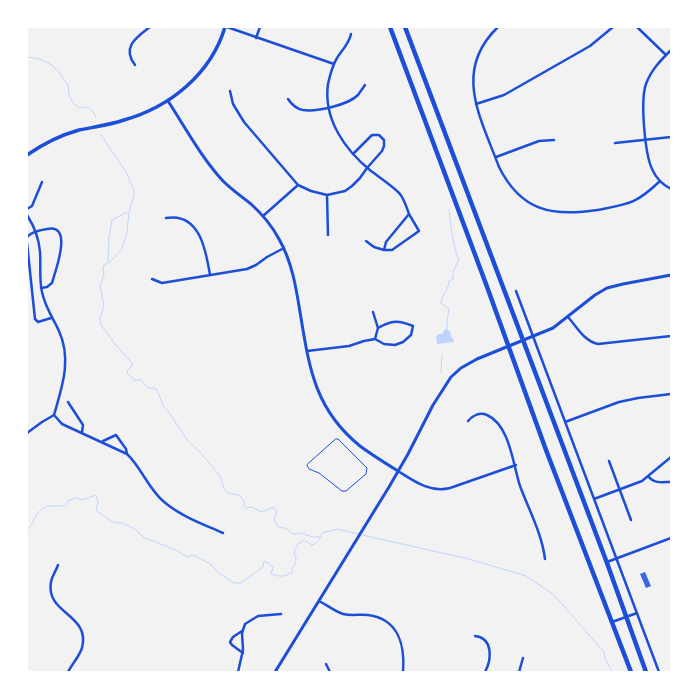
<!DOCTYPE html>
<style>
body{margin:0}
#map{position:relative;width:698px;height:699px;overflow:hidden;background:#f2f2f2;font-family:"Alegreya Sans",sans-serif}
canvas{display:block}
.frame{position:absolute;inset:0;border:28px solid #fff;pointer-events:none}
</style>
<div id="map">
<canvas width="698" height="699"></canvas>
<div class="frame"></div>
</div>
<script>
const c = document.querySelector('canvas').getContext('2d');
c.lineJoin = 'round';
function paint(path, color) { c.fillStyle = color; c.fill(path, 'evenodd'); }
function stroke(path, color, width, dash) { c.strokeStyle = color; c.lineWidth = width; c.lineCap = dash ? 'butt' : 'round'; c.setLineDash(dash || []); c.stroke(path); }
const water = new Path2D(`
 M445,329L450,331L451,336L454,341V342L437,344L436,337L438,334H442Z`);
const stream = new Path2D(`
 M27,57L40,59L50,64L59,72L68,85L69,95L73,103L79,108C90,106 92,108 96,118
 M101,135L126,172L134,190V196L129,212L127,232L122,249L112,260L104,265L103,268L104,276L100,285L104,306L100,318L101,325L118,348L132,363L133,365L127,371L128,374L134,380H141L148,388H153L157,390L163,405L170,414L188,441L200,452L220,476L224,489L228,493L239,495L244,501V505L246,508L252,507L261,512L271,508H274L277,511L274,519L277,526L287,529L293,534L300,533L313,537H320
 M449,210C450,220 454,253 459,259L453,272
 M108,261L109,237L112,220L127,212
 M447,330C446,323 448,316 449,309L441,303C442,293 449,290 449,281L453,279V273
 M441,373L442,355
 M27,530C31,527 32,524 34,520C42,503 50,506 66,506L68,501L76,498L82,500L96,495L98,501L96,510L112,522L121,523L133,528L145,538L176,550L187,557L193,555L209,563L219,573L234,583H241L263,567L264,561L269,563L273,568L271,574C279,577 285,577 292,572V568C297,562 297,559 294,552L298,544L304,540L312,545C318,543 320,538 322,533L337,529L358,534
 M362,535L469,559L526,576L554,595L604,652L605,658L612,672`);
const building = new Path2D(`
 M645,572L651,586L646,588L640,574Z`);
const path = new Path2D(`
 M336,439H338L367,468L366,474L346,491H342L319,473L309,469L307,465Z`);
const minor = new Path2D(`
 M227,27L334,64
 M498,27C452,71 481,118 499,167C521,211 552,217 597,210C629,204 636,204 660,181
 M637,27L666,55
 M351,34C349,44 342,50 337,58C332,66 330,75 328,84C323,119 345,150 371,171C379,177 394,187 400,194C404,199 407,208 409,214L386,242L384,250H392L419,231L409,214
 M256,38L260,27
 M671,50C661,60 651,70 646,84C640,101 645,154 652,169C656,178 663,185 671,189
 M135,65C121,47 137,37 150,27
 M230,91L233,104L244,122L298,185L311,191L327,195L345,191L352,186L360,178L367,168L382,151L384,146V140L379,135H372L353,154
 M288,99C292,105 297,109 303,110C317,112 348,105 358,95C360,92 363,88 365,85
 M476,104L504,95L590,46L613,27
 M615,143L671,137
 M496,157L539,141L554,140
 M327,195L328,235
 M27,209L32,206L42,182
 M27,215C34,226 39,238 40,252C41,266 39,279 42,292C45,307 53,318 59,331C72,360 62,387 54,415
 M263,216L298,185
 M166,218C200,212 206,251 210,275
 M27,237C31,232 40,230 47,229C74,223 55,272 52,283L47,287L41,288
 M366,241L374,247L384,250
 M27,243L35,319L38,322L51,318
 M152,279L162,283L247,269L256,265L267,257L284,248
 M516,291L659,672
 M373,312L378,328
 M568,317C577,327 584,341 598,344L671,336
 M307,351L349,346L364,341L375,339L384,344L395,345L403,342L411,335L413,326C398,320 392,320 378,328L375,339
 M68,402L83,425L82,432
 M54,415L62,424L127,454C141,467 148,488 163,501C180,516 203,524 223,533
 M468,421C473,415 480,412 487,415C510,425 513,465 520,486C529,510 542,534 545,559
 M565,422L619,402L638,398L671,394
 M27,433L42,422L54,415
 M103,441L116,435L126,449L127,454
 M609,461L631,520
 M398,471C414,481 430,493 450,488L516,465
 M648,476C654,484 662,482 671,482
 M594,499L642,481L671,457
 M607,562L671,538
 M58,565C56,571 52,576 51,582C45,614 91,614 82,648C79,657 72,664 68,672
 M319,601C327,605 334,611 343,614C352,616 360,614 368,615C399,619 405,646 403,672
 M612,622L637,613
 M242,631L233,637L230,642L232,645L243,653
 M475,636C493,638 492,659 485,672
 M326,664L330,672
 M238,672L243,650L242,633L245,624L258,616L281,614
 M519,672L523,658`);
const tertiary = new Path2D(`
 M168,101C185,127 201,157 223,181C232,190 241,196 251,204C262,214 272,226 279,239C292,262 296,287 300,312C309,366 314,409 360,446C372,455 385,463 398,471
 M275,672L389,487L408,454L433,405L451,377L461,368L477,359L553,328L595,295L607,288L623,284L671,275`);
const secondary = new Path2D(`
 M27,155C43,144 61,135 79,130C94,127 109,125 124,120C170,107 211,74 225,27`);
const trunk = new Path2D(`
 M390,27L486,284L546,450L631,672
 M405,27L607,563L646,672`);
paint(water, '#bfd3fe');
stroke(stream, '#bfd3fe', 1);
paint(building, '#3d67dc');
stroke(path, '#1d4ed8', 1);
stroke(minor, '#1d4ed8', 2.5);
stroke(tertiary, '#1d4ed8', 3);
stroke(secondary, '#1d4ed8', 3.5);
stroke(trunk, '#1d4ed8', 4.5);
</script>
